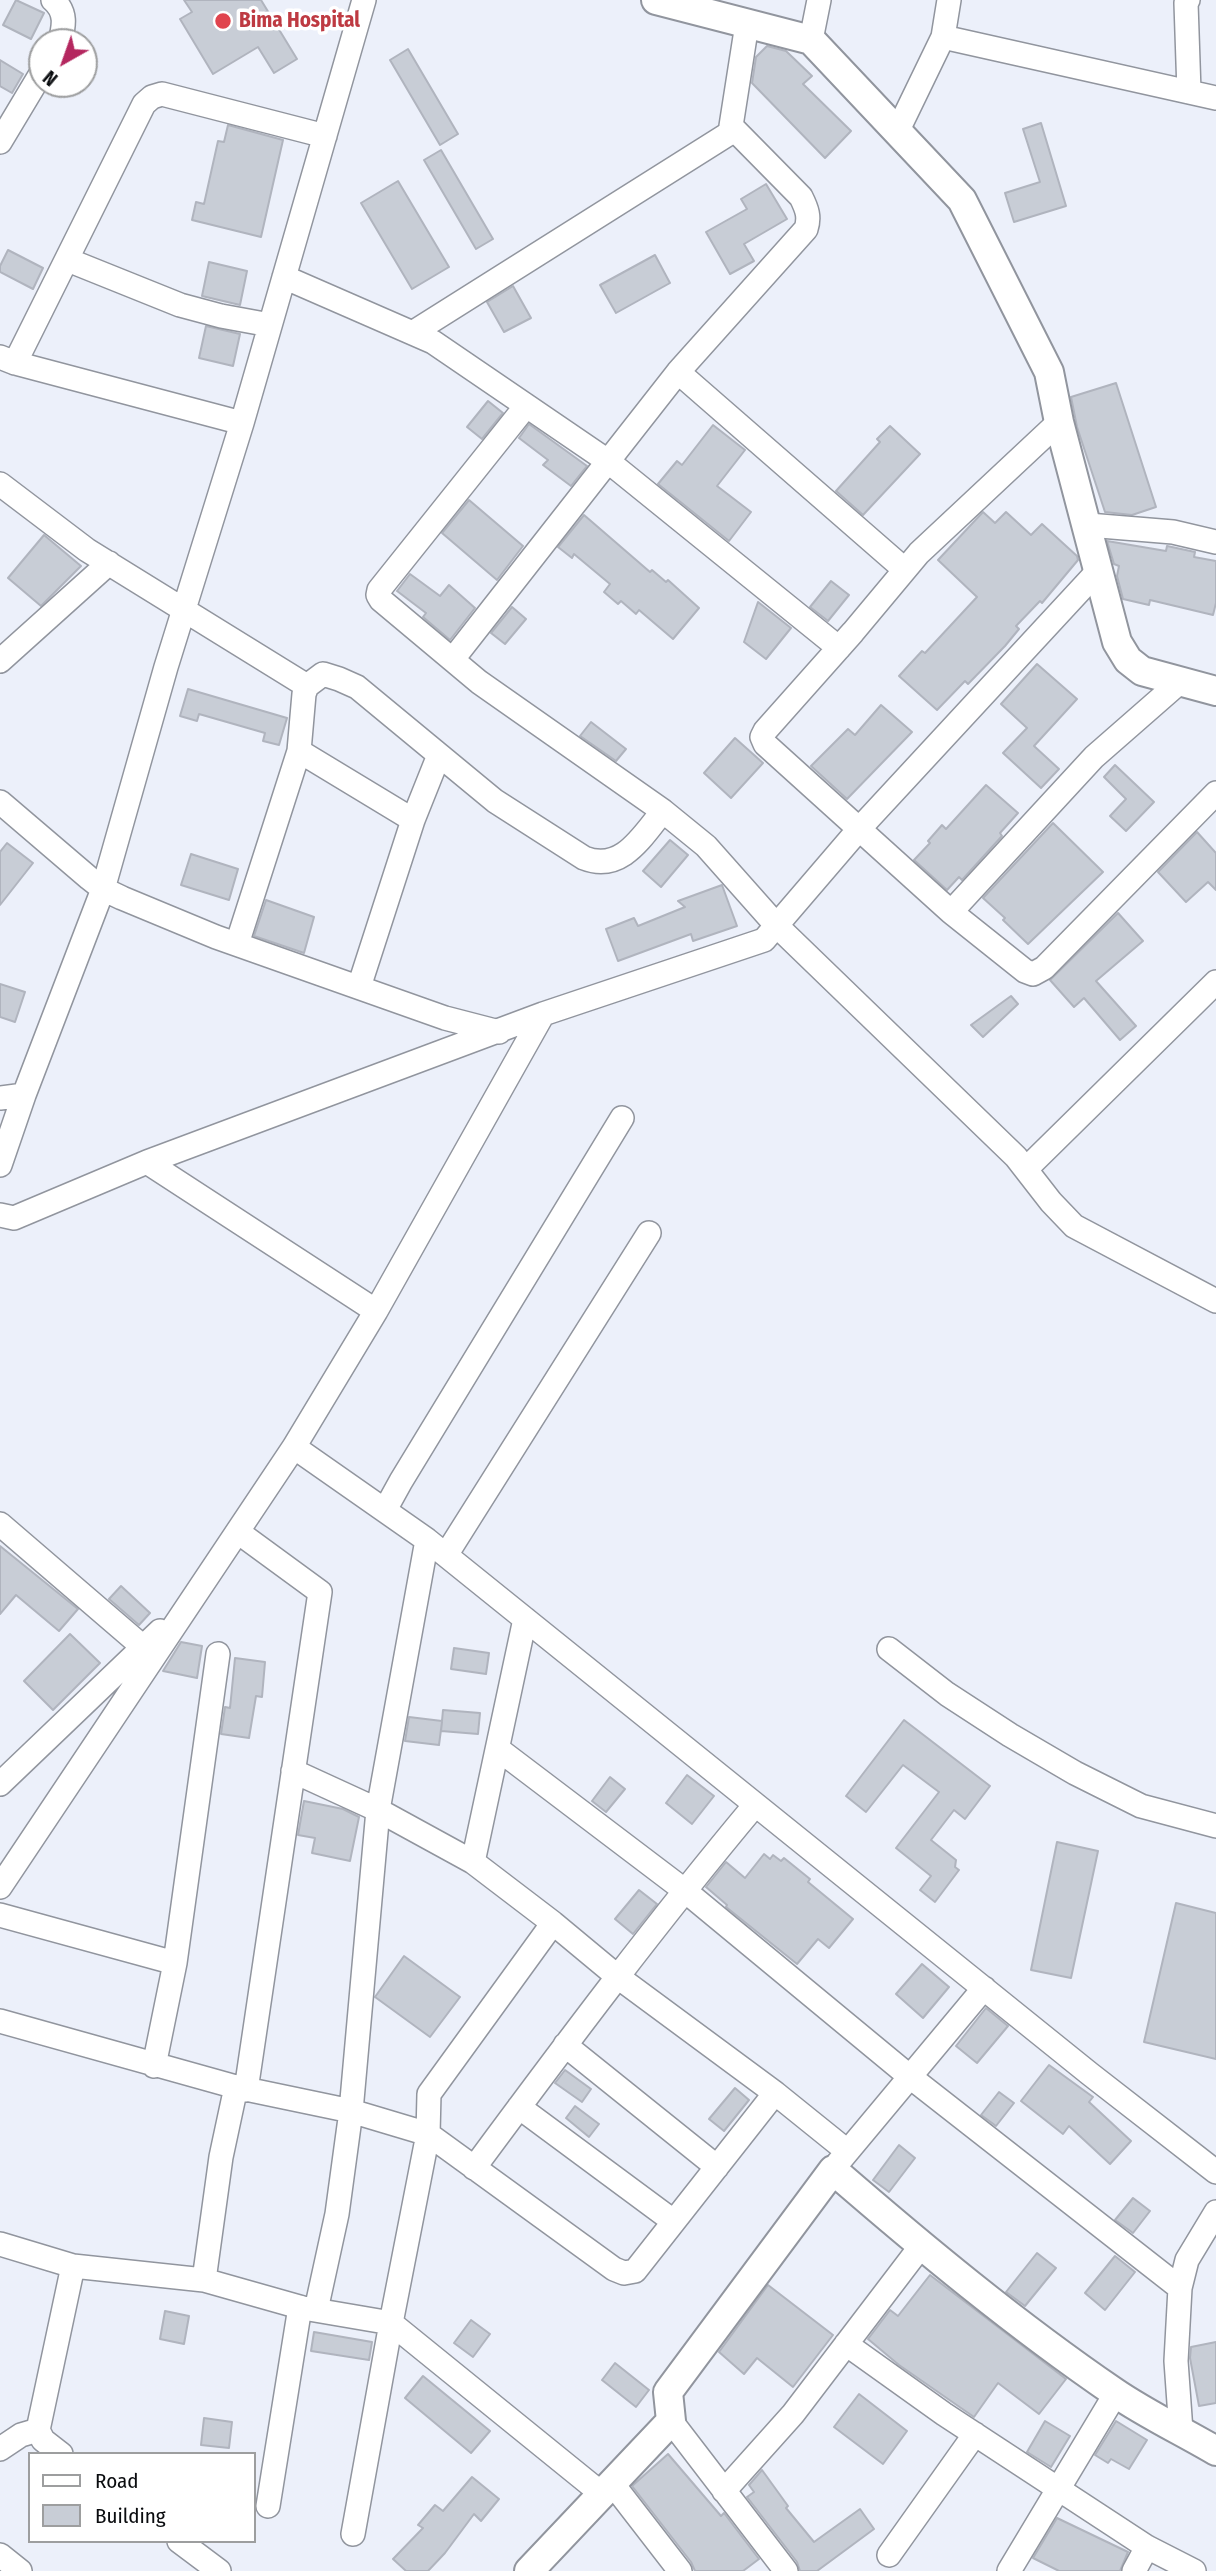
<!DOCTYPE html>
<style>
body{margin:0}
#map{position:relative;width:1216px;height:2571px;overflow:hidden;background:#ecf0fa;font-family:"Fira Sans Condensed",sans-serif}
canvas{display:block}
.legend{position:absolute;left:28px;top:2452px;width:228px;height:91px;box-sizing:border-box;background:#fff;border:2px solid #9d9e9f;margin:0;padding:9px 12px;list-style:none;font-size:21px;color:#0a0c0f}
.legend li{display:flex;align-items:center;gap:14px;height:35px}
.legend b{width:35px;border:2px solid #9d9e9f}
.north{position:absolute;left:28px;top:28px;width:70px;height:70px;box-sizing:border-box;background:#fff;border:2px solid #9d9e9f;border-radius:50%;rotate:220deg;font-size:19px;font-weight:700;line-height:28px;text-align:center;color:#0a0c0f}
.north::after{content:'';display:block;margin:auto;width:24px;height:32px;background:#b4275f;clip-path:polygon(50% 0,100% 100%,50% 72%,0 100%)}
</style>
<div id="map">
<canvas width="1216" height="2571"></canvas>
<ul class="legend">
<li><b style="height:9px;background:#fff"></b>Road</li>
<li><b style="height:19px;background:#c8cdd6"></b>Building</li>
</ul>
<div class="north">N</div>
</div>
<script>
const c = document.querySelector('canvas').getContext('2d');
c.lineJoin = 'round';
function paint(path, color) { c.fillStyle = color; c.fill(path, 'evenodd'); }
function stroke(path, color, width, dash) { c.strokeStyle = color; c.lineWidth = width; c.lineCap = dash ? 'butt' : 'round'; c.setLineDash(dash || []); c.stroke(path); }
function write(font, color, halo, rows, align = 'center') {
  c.font = font + ' "Fira Sans Condensed",sans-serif'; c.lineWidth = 7; c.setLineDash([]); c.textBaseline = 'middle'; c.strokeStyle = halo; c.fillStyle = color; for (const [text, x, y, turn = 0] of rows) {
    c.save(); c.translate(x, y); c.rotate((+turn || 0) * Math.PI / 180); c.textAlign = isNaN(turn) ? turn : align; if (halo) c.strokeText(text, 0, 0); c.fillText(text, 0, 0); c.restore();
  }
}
const building = new Path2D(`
 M16,0L44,13L31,39L3,25Z
 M184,0H261L297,59L274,73L258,47L213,74L180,19L192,12Z
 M767,46L786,51L812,76L803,84L851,131L825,158L752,83L756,57Z
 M408,49L458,134L440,145L390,60Z
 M0,60L23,74L12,93L0,86Z
 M1041,123L1066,206L1014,222L1005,193L1040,182L1023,129Z
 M228,125L283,140L261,237L192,220L196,202L204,204L218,141L224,142Z
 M441,150L493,239L476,249L424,160Z
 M398,181L449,267L412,289L361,203Z
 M766,184L787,219L744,244L754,261L730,274L706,232L747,209L741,199Z
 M8,250L43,268L33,289L0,272V266Z
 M655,255L670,283L616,313L600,285Z
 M209,262L247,271L240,305L202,296Z
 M513,286L531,318L504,332L487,302Z
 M206,326L240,334L233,366L199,358Z
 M1116,383L1156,507L1132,515L1105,512L1077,427L1071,397Z
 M488,401L503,413L482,439L467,427Z
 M529,424L587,466L571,486L543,465L548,460L519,438Z
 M713,425L745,450L717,486L751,512L729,541L658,484L677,461L682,465Z
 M890,426L920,454L863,515L836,491L880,442L877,439Z
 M469,500L523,546L497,580L442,533Z
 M983,512L995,523L1006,512L1031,535L1042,524L1077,556L1078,560L1042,603L1040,601L1016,626L1019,629L1005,646L968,684L965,681L937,710L899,676L922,651L925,653L977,597L938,560Z
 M584,515L650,572L652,570L666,582L668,580L699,608L673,639L639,610L636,614L621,601L618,604L604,592L610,584L574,554L572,558L558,547Z
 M44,535L81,566L41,606L8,578Z
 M1107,541L1166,551L1167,546L1195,552L1194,557L1216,561V603L1213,615L1150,600L1149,605L1123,599L1117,576L1119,566L1114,564Z
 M410,574L440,596L449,585L475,608L450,640L423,617L426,613L397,591Z
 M831,581L849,595L828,621L810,607Z
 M758,602L791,628L766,659L744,642Z
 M512,607L526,619L505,644L491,633Z
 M1037,664L1077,699L1034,746L1059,769L1041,788L1003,753L1027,728L1001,704Z
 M188,689L287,718L279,745L263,741L265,733L199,714L197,721L180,716Z
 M881,705L912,732L847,799L811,766L848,729L855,735Z
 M591,722L626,749L616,761L580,736Z
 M735,738L763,763L731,798L704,773Z
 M1115,765L1154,802L1126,831L1110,816L1126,799L1104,777Z
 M986,785L1018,813L1000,833L1002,836L962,880L959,877L947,890L914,860L930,843L928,841L942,825L946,829Z
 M1053,823L1103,872L1028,944L1003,920L1005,918L983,898Z
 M1197,832L1216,853V890L1208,882L1186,902L1158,872Z
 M670,840L688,855L661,887L643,871Z
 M7,843L33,863L0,905V852Z
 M191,854L238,869L229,900L181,885Z
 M722,885L737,926L693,941L691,934L618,961L606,929L634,918L638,926L685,907L678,901Z
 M266,900L314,917L304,953L254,936Z
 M1118,913L1143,941L1096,981L1136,1026L1120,1040L1084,998L1074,1007L1050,980Z
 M0,984L25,992L15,1022L0,1017Z
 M1011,996L1018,1004L983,1037L971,1025Z
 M0,1546L78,1609L59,1631L16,1595L0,1614Z
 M121,1586L150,1613L139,1625L109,1599Z
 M70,1634L100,1663L53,1710L24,1681Z
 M181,1642L202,1646L197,1678L163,1671Z
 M454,1648L489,1653L486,1674L451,1669Z
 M235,1658L265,1662L262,1697L256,1696L249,1738L221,1734L225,1707L230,1708Z
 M443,1710L480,1713L478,1734L441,1731L442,1722L439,1745L405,1741L409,1717L442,1721Z
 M904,1720L990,1786L965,1819L954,1810L931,1840L956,1860L955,1867L959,1870L935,1902L920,1890L931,1876L896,1848L939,1792L903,1765L866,1812L846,1796Z
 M687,1775L714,1796L692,1824L666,1803Z
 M610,1777L625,1789L606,1812L592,1801Z
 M304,1801L343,1809L359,1817L350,1861L312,1853L315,1838L298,1835Z
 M1057,1842L1098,1851L1071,1978L1031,1970Z
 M764,1854L770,1859L773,1855L781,1861L784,1858L810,1879L808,1882L853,1919L829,1948L818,1939L797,1964L726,1907L727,1905L706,1887L726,1862L745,1878Z
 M639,1890L657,1904L633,1934L615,1919Z
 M1176,1903L1216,1913V2059L1144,2042Z
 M404,1956L460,1997L430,2037L375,1997Z
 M922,1964L949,1987L923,2018L896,1994Z
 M986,2008L1008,2026L977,2063L956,2046Z
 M1049,2065L1093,2097L1089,2102L1131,2141L1110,2164L1069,2126L1063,2134L1021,2101Z
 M565,2070L591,2089L582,2102L555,2083Z
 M735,2088L749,2100L724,2131L709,2119Z
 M999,2092L1014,2103L996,2126L981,2115Z
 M575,2106L599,2124L589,2137L566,2118Z
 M899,2145L915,2158L889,2192L873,2180Z
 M1133,2198L1150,2211L1133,2233L1115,2220Z
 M1037,2253L1056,2268L1025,2306L1006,2292Z
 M1115,2256L1135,2272L1105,2310L1085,2293Z
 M930,2275L1066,2379L1039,2414L998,2383L974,2417L899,2365L868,2339L890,2310L898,2316Z
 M768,2285L833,2335L793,2387L757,2358L744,2374L719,2352Z
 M165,2311L189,2316L184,2344L160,2339Z
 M471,2320L490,2334L473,2357L454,2343Z
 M314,2332L372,2342L369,2360L311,2351Z
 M1216,2342V2403L1199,2406L1190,2358L1191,2347Z
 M615,2363L649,2390L636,2407L602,2380Z
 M423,2376L490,2431L471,2453L405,2398Z
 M859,2394L907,2431L883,2464L834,2427Z
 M204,2418L232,2422L229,2448L201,2445Z
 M1045,2421L1070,2436L1051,2467L1027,2452Z
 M1116,2421L1147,2440L1129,2469L1111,2459L1108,2463L1095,2455Z
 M668,2454L721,2516L724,2513L759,2559L743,2571H695L691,2562L632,2486Z
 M762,2470L788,2506L786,2508L814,2542L860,2509L874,2529L817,2571H800L797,2562L747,2497L754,2492L749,2485Z
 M472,2477L499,2499L481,2521L474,2514L445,2553L428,2571H406L393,2559L423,2528L418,2525L435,2505L443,2511Z
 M1057,2518L1128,2552L1120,2571H1059L1033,2558Z`);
const minor = new Path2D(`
 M53,0C67,12 64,26 60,42
 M1188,0L1186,3L1189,92
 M943,37L1216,98
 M811,40L819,0
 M897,132L943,37L949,0
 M0,142L42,72
 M68,260L180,305L221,316L270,325
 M284,277L433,342L609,462L839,648
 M414,332L733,131
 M0,357L15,363L242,423
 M15,363L144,104L152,97L162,94L325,136
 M678,372L904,569
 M526,406L379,590L378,595L381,600L479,682L663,811L706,846L777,926L1016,1157L1051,1202L1074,1226L1216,1301
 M1059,422L919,553L853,632L765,731L762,737L765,744L951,912L1025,971L1033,974L1044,968L1216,793
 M0,484L87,550L307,686
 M1088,525L1173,532L1216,542
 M453,659L678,372L806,229C810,217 807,209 801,197L731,126L747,24
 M0,661L109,563
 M299,751L413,820
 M0,802L89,878L103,889L122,898L216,937L445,1018L499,1032
 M951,912L1094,757L1182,680
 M237,944L299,751L304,694L307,686L323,674L339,679L357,687L495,801L584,858C622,873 642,836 663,811
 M359,987L413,820L439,755
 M24,1095L103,889L166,667L242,423L364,0
 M0,1098L24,1095L0,1165
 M147,1162L376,1311
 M1026,1169L1216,982
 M0,1215L14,1218L147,1162L543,1014
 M294,1447L427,1540L1090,2074L1216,2172
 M385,1510L401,1481L622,1118
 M0,1524L143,1647
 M238,1532L320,1592L246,2090
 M446,1555L649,1233
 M525,1619L473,1862L553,1923L618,1977L775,2093L847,2151
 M889,1649L947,1694L1010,1735L1075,1773L1141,1806L1216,1826
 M498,1749L684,1890L909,2076L1180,2288
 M293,1771L378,1810L473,1862
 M0,1784L160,1631
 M0,1887L294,1447L376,1311L543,1014L764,940L860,828L1097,572
 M0,1915L175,1963
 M553,1923L429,2094L428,2134L614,2269L624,2273L635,2271L775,2093
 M0,2021L236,2087L221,2157L204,2280L303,2308L391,2323L353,2534
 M565,2045L717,2167
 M154,2066L175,1963L218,1654
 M236,2087L351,2111L428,2134L391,2323L602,2494
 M519,2107L673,2221
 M838,2163L984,1988
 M474,2168C565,2045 657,1922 755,1805
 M0,2244L73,2266L204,2280
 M316,2310L337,2214L351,2111L378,1810L427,1540
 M846,2344L944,2414L1147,2547L1194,2571
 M671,2421L786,2571
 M1181,2431L1176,2361L1180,2288L1187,2260L1216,2212
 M0,2449L21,2435L38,2430
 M61,2454L43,2440L38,2430L73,2266
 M612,2483L680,2571
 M724,2491L793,2414L921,2246
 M268,2506L300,2307
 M179,2541L219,2571
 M0,2555L20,2571
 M889,2555L975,2434
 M1009,2571L1116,2393
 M1134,2571L1147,2547`);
const tertiary = new Path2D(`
 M656,0L811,40L962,200L1049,372L1059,422L1117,642L1128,660L1142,671L1216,691
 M529,2571L671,2421L668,2392L833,2170C923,2248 1016,2325 1114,2392C1146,2414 1182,2431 1216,2451`);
const markers = [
 [223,21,9,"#e0444e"]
];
const healthNames = [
 ["Bima Hospital",239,21]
];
paint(building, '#c8cdd6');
stroke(building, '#b0b4be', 2);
stroke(minor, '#91959e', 26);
stroke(tertiary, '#91959e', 32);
stroke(minor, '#fff', 23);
stroke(tertiary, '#fff', 28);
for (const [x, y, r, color] of markers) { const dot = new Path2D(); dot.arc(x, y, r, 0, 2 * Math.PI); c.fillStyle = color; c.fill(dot); stroke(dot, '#fff', 2.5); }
write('bold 21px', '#be3a42', '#fff', healthNames, 'left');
</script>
